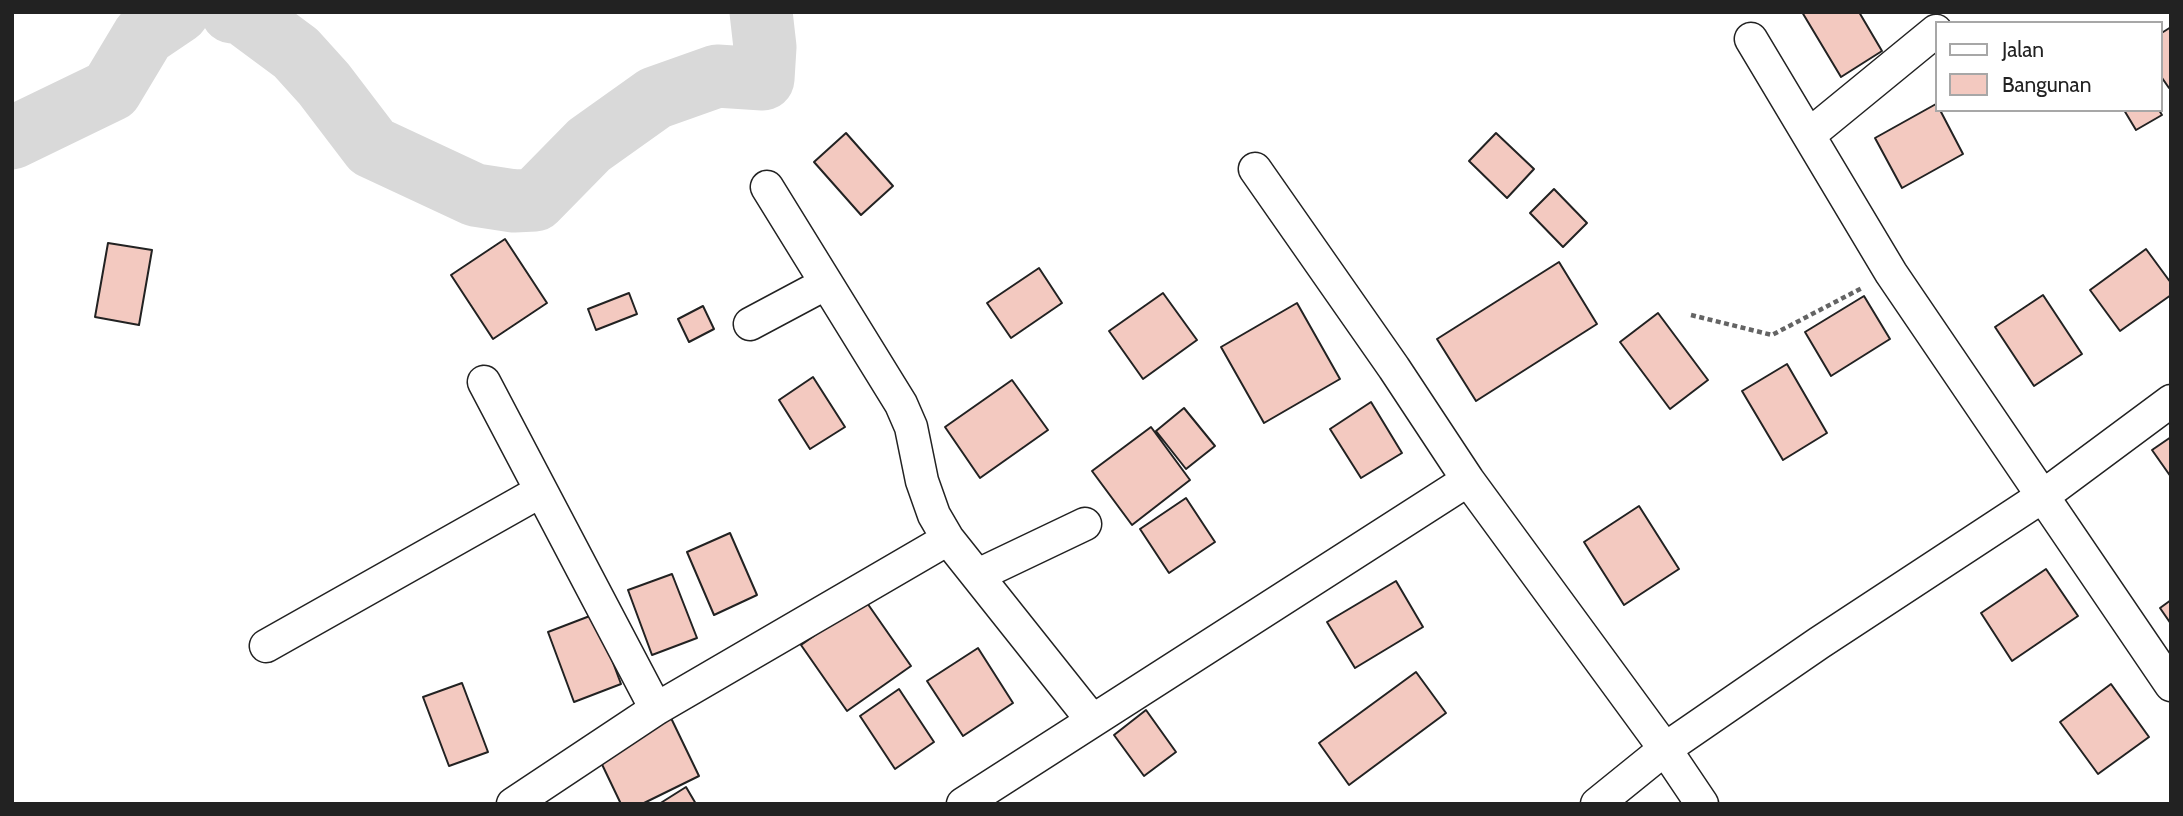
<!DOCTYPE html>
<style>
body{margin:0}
#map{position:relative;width:2183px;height:816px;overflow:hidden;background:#fff;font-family:Cabin,sans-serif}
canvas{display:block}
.frame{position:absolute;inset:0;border:14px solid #222;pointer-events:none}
.legend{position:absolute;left:1935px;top:21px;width:228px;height:91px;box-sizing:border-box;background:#fff;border:2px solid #a7a7a7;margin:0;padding:9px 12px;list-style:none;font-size:21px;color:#222}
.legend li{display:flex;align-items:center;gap:14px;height:35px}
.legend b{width:35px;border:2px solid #a7a7a7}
</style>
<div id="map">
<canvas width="2183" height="816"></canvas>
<div class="frame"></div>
<ul class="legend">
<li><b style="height:9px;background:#fff"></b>Jalan</li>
<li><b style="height:19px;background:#f3c9c0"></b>Bangunan</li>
</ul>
</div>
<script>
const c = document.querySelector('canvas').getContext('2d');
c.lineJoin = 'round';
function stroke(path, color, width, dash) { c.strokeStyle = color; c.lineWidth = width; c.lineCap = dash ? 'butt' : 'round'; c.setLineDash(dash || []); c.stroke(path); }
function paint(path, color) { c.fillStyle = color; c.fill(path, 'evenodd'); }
const river = new Path2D(`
 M232,12L242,13L296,53L324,84L372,147L475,195L514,201L535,200L589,145L655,98L717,76L763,79L765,47L761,12
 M12,138L111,90L144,35L178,12`);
const building = new Path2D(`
 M1802,12H1859L1882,51L1841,77Z
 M2171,27V87L2169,88L2160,75V34Z
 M1936,104V110H1940L1963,154L1902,188L1875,138Z
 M2124,110H2159L2162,115L2136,130Z
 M846,133L893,186L861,215L814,162Z
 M1496,133L1534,169L1507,198L1469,161Z
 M1554,189L1587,223L1563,247L1530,213Z
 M505,239L547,303L493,339L451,275Z
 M108,243L152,250L139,325L95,317Z
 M2146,249L2171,283V295L2120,331L2090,290Z
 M1559,262L1597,324L1476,401L1437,339Z
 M1039,268L1062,303L1011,338L987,303Z
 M629,293L637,314L596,330L588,309Z
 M1163,293L1197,340L1143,379L1109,331Z
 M2043,295L2082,354L2034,386L1995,327Z
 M1864,296L1890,339L1831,376L1805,332Z
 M1297,303L1340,379L1264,423L1221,347Z
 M703,306L714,329L689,342L678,319Z
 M1658,313L1708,380L1670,409L1620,342Z
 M1787,364L1827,433L1783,460L1742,391Z
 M813,377L845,427L810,449L779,400Z
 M1012,380L1048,430L980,478L945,427Z
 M1371,402L1402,453L1361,478L1330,429Z
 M1184,408L1215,446L1186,469L1156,431Z
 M1151,427L1190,480L1132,525L1092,471Z
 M2171,437V477L2152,450Z
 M1186,498L1215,542L1169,573L1140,529Z
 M1639,506L1679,569L1624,605L1584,542Z
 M730,533L757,595L714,615L687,552Z
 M2046,569L2078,616L2012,661L1981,613Z
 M672,574L697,638L652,655L628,590Z
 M1396,581L1423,627L1355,668L1327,622Z
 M865,600L911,666L847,711L801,645Z
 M2171,600V624L2160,608Z
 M595,614L621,684L574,702L548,632Z
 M978,648L1013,703L963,736L927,681Z
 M1416,672L1446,713L1349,785L1319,743Z
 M462,683L488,752L449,766L423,697Z
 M2111,684L2149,737L2098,774L2060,722Z
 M899,689L934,742L895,769L860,716Z
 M1146,710L1176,752L1144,776L1114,735Z
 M671,718L699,776L642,804H621L597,754Z
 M686,787L696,804H659Z`);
const path = new Path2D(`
 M1691,315L1772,335L1862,288`);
const minor = new Path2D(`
 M1751,39L1891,273L2171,685
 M1809,135L1936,31
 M1255,169L1394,368L1468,480L1665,749L1702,804
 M767,187L901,404L911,427L922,481L934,515L948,539L1092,720
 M750,324L825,284
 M484,382L656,709
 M978,575L1085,524
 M266,646L541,491
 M513,804L656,709L948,539
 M963,804L1468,480
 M1597,804L1665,749L1819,643L2043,496L2171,401`);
stroke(river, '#d9d9d9', 63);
paint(building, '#f3c9c0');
stroke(building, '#222', 2);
stroke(minor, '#222', 35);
stroke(path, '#646464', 4.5, [5, 3.5]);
stroke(minor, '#fff', 32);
</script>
